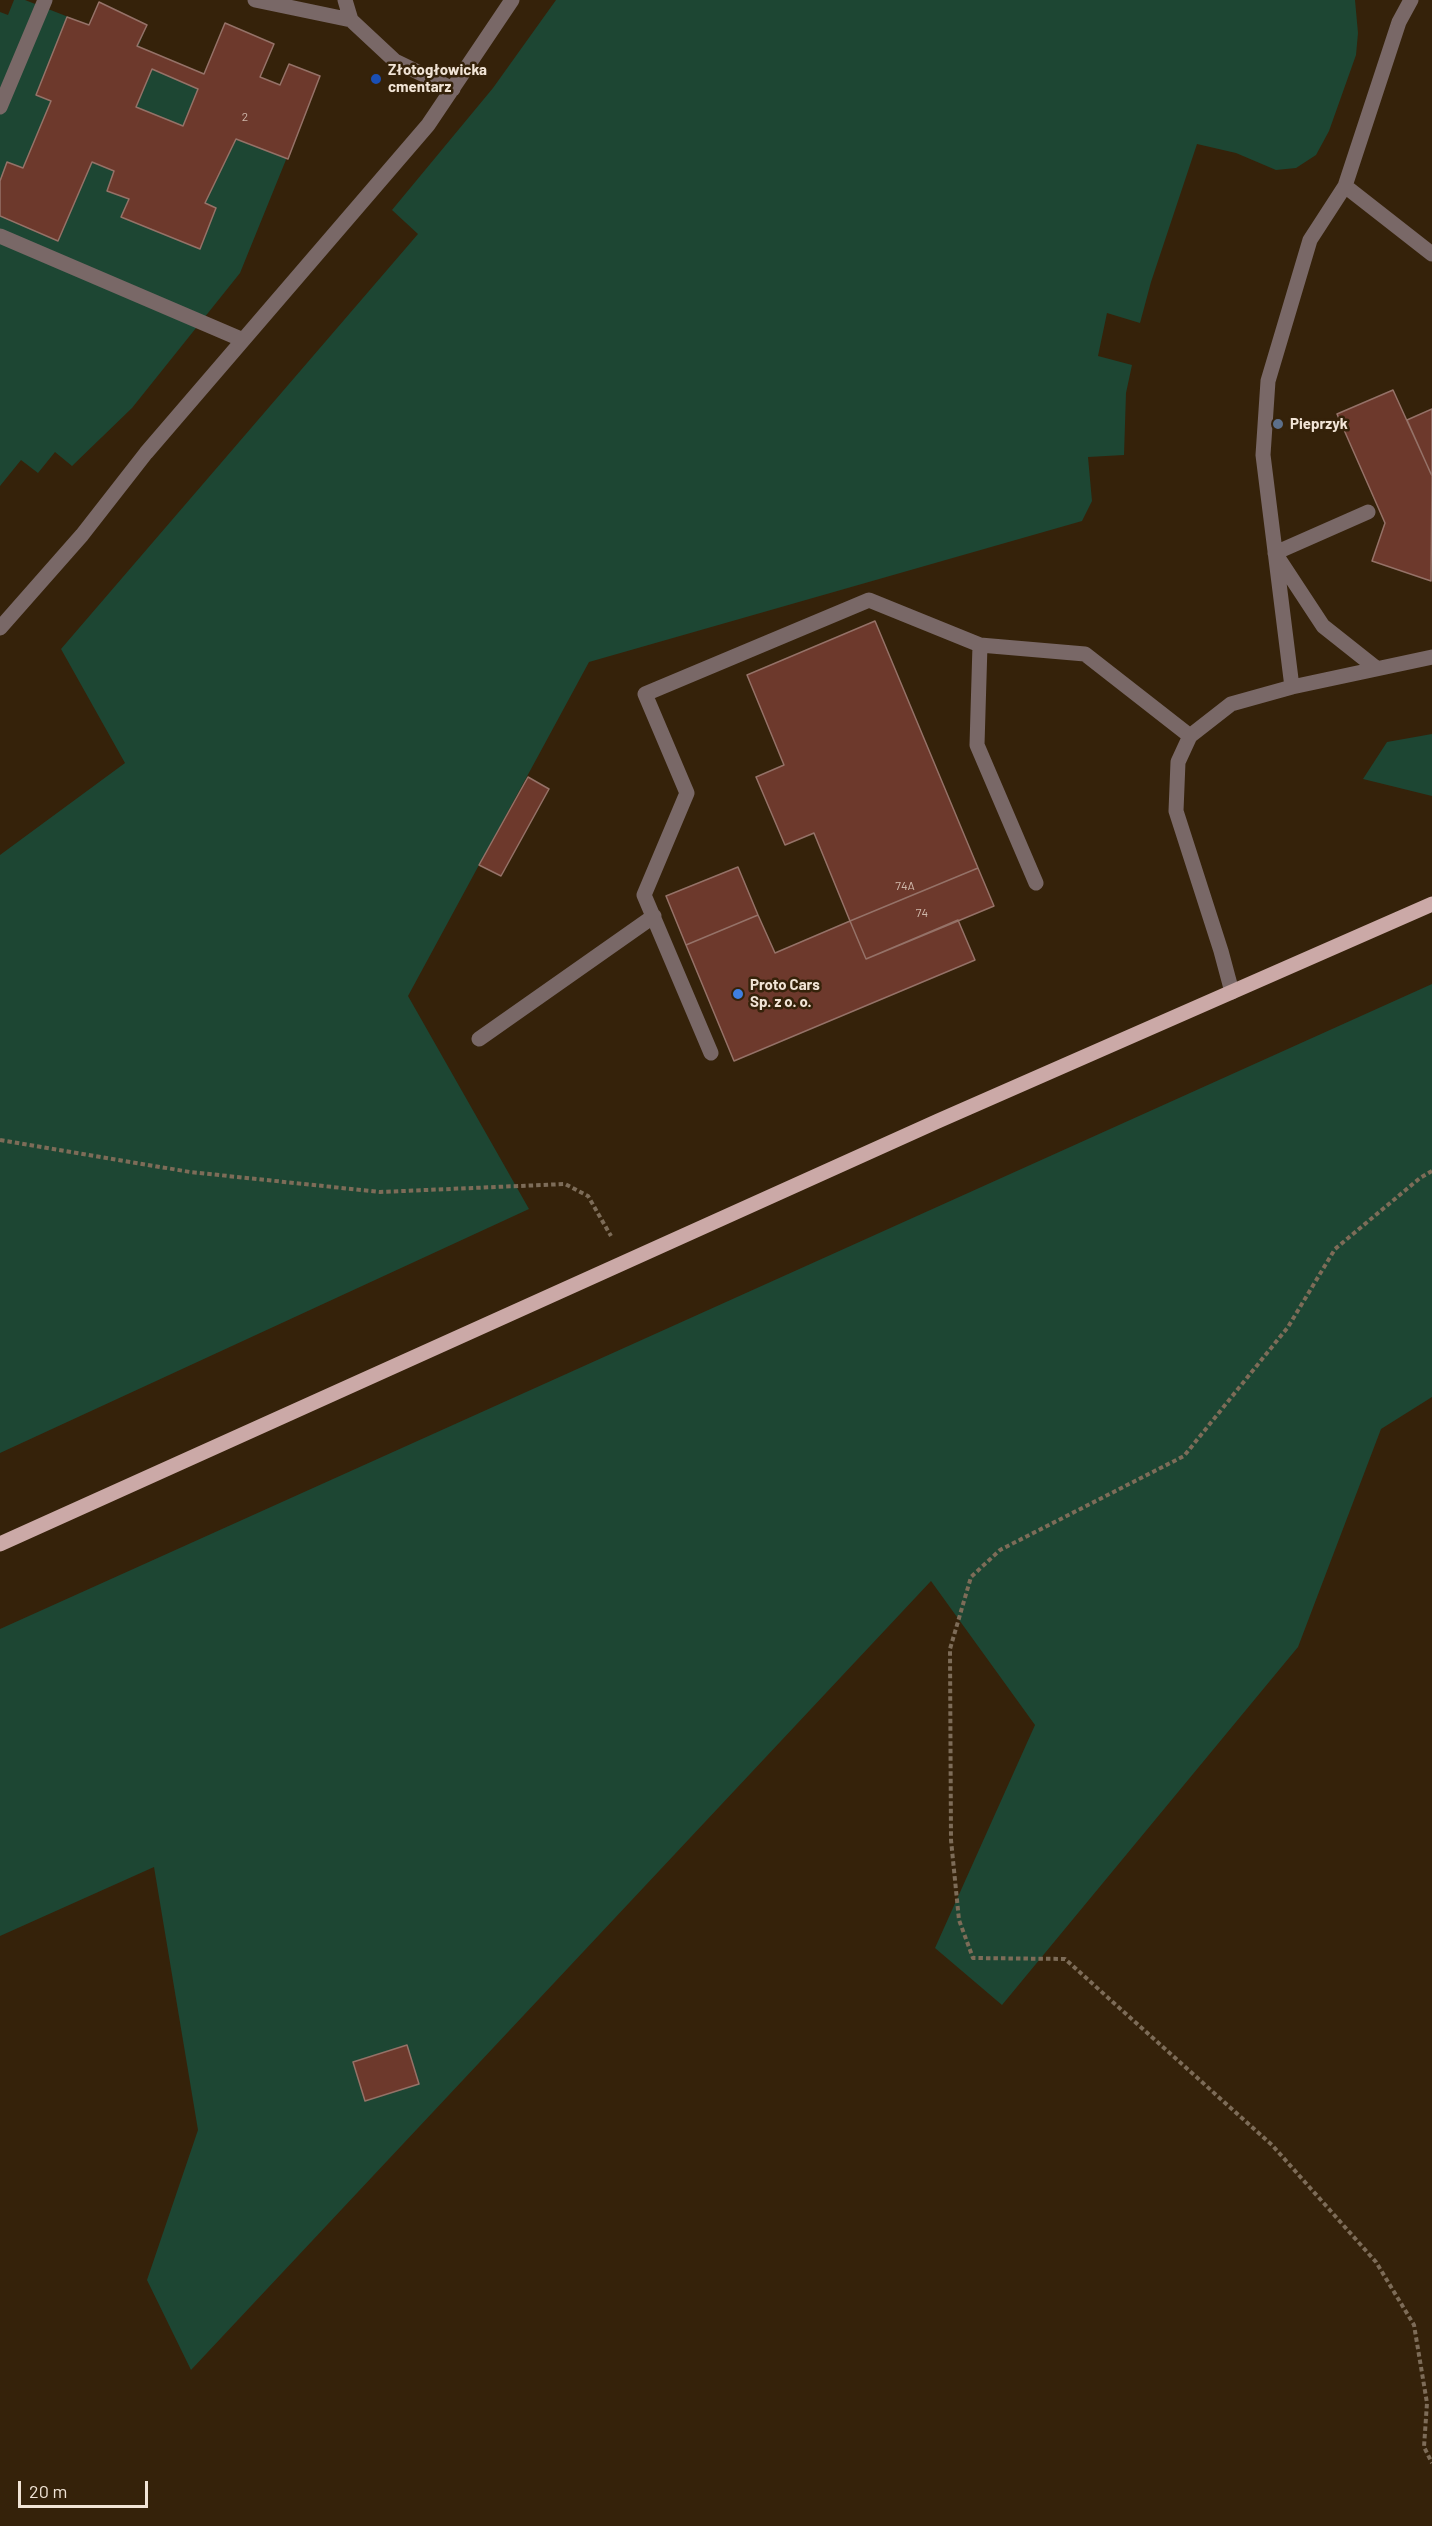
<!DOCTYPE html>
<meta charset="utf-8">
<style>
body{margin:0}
#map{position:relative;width:1432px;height:2526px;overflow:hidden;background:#35220a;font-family:Barlow,sans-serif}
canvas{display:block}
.scale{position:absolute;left:18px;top:2481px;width:130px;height:27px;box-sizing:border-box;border:3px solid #f1e4d6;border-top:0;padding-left:8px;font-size:18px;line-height:21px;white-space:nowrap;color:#f1e4d6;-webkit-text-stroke:4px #35220a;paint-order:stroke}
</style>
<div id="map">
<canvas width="1432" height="2526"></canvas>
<div class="scale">20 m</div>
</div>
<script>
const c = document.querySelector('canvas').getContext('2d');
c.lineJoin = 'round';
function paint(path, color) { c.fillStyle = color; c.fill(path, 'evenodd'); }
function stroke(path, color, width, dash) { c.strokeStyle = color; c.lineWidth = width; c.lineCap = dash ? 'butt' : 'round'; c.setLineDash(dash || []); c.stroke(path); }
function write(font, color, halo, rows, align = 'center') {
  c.font = font + ' Barlow,sans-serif'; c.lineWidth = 5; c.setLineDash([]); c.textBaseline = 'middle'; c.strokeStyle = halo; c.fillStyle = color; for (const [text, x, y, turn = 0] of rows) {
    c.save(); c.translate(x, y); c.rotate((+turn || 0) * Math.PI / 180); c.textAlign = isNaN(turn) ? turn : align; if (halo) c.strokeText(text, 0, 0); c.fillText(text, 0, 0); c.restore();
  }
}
const green = new Path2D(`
 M14,0H25L89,25L99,2L147,25L138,47L204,74L225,23L274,44L260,77L280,85L289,64L320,76L240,273L132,408L72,466L55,452L38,473L21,460L0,486V12L8,15Z
 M556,0H1355L1358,33L1356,55L1329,131L1316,155L1296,168L1276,170L1236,153L1197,144L1151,282L1140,323L1107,313L1098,356L1132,365L1126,393L1124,455L1088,457L1092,501L1082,521L589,662L408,996L529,1209L0,1453V855L125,763L61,649L418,234L392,210L493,88Z
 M1432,734V796L1363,779L1387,742Z
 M1432,984V1397L1381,1429L1298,1647L1002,2005L935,1948L1035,1725L931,1581L191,2370L147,2280L198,2130L154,1867L0,1936V1629Z`);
const building = new Path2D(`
 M99,2L147,25L137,46L204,74L225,23L274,44L260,77L280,85L289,64L320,76L288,159L236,139L205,203L216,208L200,249L121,217L129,199L107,191L114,171L92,162L58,241L0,216V181L7,162L23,168L51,101L36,95L67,17L89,25ZM152,69L198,89L183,126L136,107Z
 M1393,390L1432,476L1431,581L1372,561L1385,523L1337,414Z
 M1432,409V474H1431L1407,420Z
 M875,621L978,868L850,921L814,833L785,845L756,777L784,765L747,675Z
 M528,777L549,789L501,876L479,865Z
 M738,867L758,915L686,945L666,896Z
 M978,868L994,906L866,959L850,921Z
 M758,915L775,953L850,921L866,959L958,920L975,960L734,1061L686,945Z
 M407,2045L419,2084L365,2101L353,2062Z`);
const path = new Path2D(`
 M0,1140L190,1172L380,1192L565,1184L588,1196L611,1236
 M1432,1171L1420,1178L1335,1249L1288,1327L1184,1456L1000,1550L971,1577L950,1649L951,1840L959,1920L973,1958L1065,1959L1272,2145L1376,2262L1414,2325L1427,2403L1424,2447L1432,2463`);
const minor = new Path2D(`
 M255,0L351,20
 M345,0L351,20L395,61L453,89
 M1411,0L1399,22L1345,186L1310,240L1268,381L1263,455L1292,687L1432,657
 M0,107L45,0
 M1345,186L1432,254
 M0,236L243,340
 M1368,512L1275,553L1323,626L1376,668
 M0,628L82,535L146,453L428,125L512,0
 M980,645L977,745L1036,883
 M1232,992L1221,951L1176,811L1178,762L1190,736L1231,704L1292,687
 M479,1039L654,916
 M711,1053L644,895L687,793L645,694L869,600L980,645L1085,654L1190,736`);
const major = new Path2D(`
 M0,1544L938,1121L1432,904`);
const markers = [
 [376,79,6,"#1a4fb4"],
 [1278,424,6,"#5c6f8a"],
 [738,994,6,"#3f7fe0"]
];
const numberNames = [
 ["2",245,117],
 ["74A",905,886],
 ["74",922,913]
];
const poiNames = [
 ["Złotogłowicka",388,70],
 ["cmentarz",388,87],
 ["Pieprzyk",1290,424],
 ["Proto Cars",750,985],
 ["Sp. z o. o.",750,1002]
];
paint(green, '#1d4633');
paint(building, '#6d392c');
stroke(building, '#957268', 1.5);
stroke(path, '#7d6c58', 4, [4.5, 3]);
stroke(minor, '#796867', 15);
stroke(major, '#cba9a7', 15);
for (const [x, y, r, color] of markers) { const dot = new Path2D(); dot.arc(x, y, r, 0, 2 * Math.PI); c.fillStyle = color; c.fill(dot); stroke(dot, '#35220a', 2); }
write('12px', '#d0b9ac', null, numberNames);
write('bold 15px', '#f1e4d6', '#35220a', poiNames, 'left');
</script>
